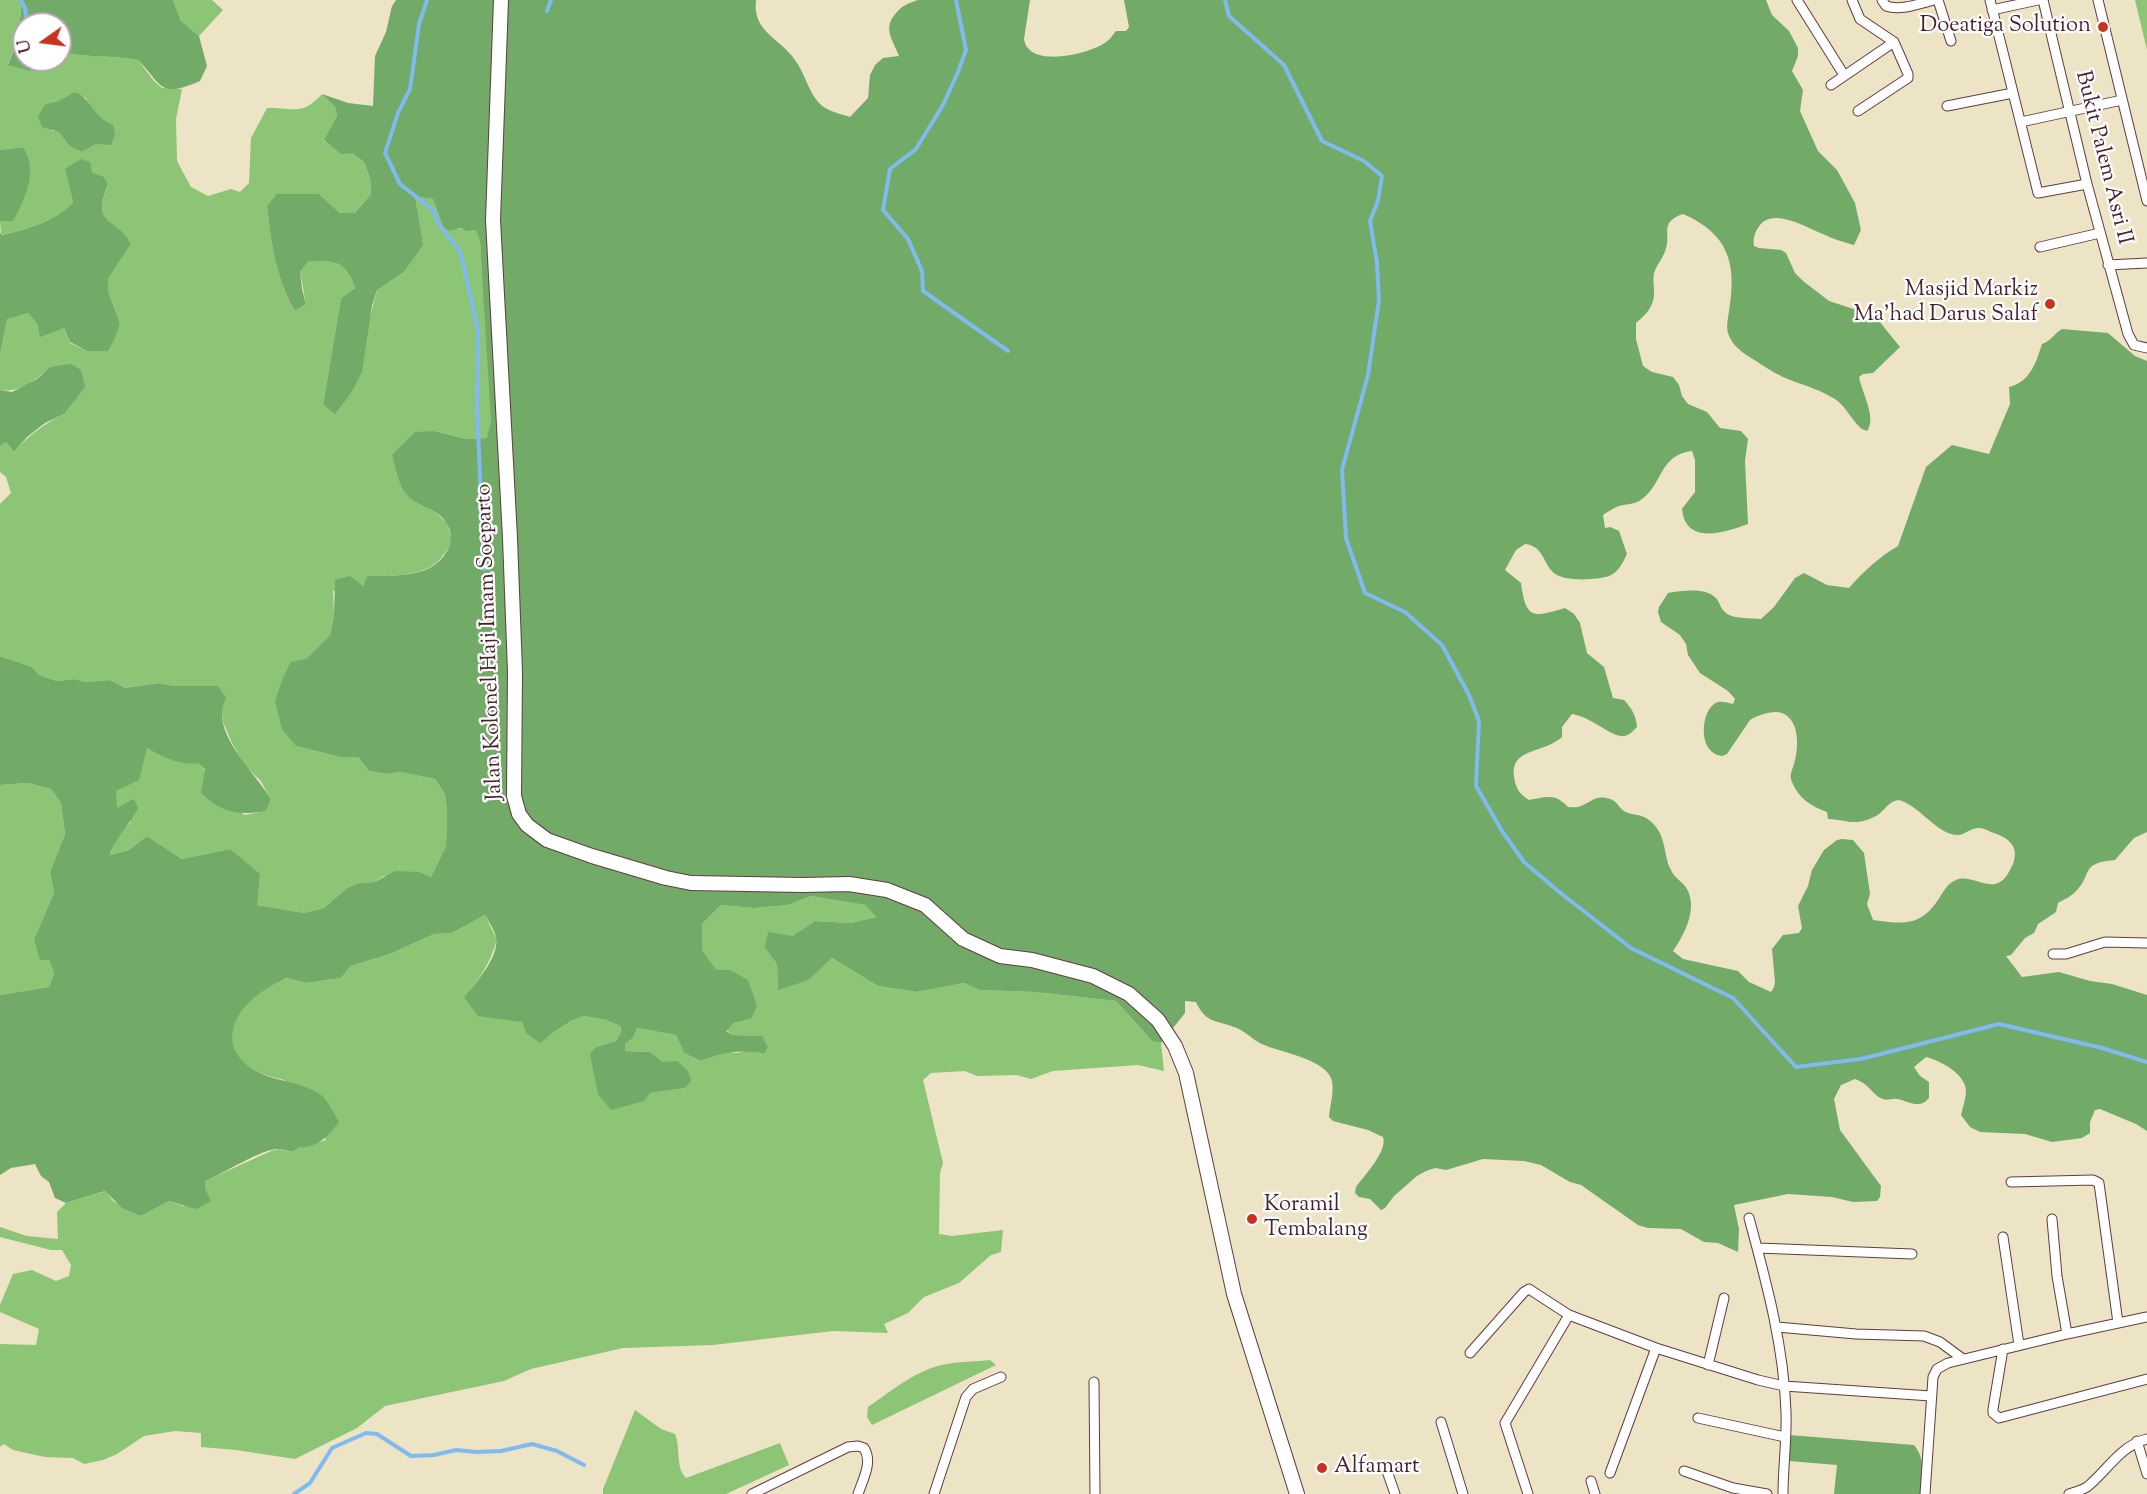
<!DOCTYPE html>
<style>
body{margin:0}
#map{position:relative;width:2147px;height:1494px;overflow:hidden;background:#ede3c5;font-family:"Sorts Mill Goudy",serif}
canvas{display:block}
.north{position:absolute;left:12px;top:12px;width:60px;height:60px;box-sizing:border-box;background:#fff;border:2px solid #b7a5aa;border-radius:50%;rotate:256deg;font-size:16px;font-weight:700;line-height:24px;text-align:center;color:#4a1f2b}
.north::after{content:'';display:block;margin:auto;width:21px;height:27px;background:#c8321e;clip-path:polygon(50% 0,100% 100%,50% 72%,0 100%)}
</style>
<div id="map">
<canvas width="2147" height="1494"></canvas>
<div class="north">U</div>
</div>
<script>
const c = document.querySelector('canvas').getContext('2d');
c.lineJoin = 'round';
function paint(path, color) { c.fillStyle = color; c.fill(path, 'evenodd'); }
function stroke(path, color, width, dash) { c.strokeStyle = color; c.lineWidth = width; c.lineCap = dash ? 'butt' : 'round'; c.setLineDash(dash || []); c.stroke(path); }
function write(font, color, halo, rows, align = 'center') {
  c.font = font + ' "Sorts Mill Goudy",serif'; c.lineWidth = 4.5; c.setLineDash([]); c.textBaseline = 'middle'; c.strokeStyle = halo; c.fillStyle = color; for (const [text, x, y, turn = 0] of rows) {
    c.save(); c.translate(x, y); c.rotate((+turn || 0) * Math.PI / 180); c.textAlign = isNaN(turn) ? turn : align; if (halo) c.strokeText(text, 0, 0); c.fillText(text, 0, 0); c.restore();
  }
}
const green = new Path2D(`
 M0,0H22L18,39L8,64H41L43,60H60V52C85,58 112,55 138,60L154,81L162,88L182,89L176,119L177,161L191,187L208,196L231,189L240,192L249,183L251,138L267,108C294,107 301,117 322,94L335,107L337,116L324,141L352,153L364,162L370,178L371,194L355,213H340L319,194L267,206C271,243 276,279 295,311L306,304L300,272L309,261C336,261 346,260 355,288L341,298L323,405L334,413L351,393L377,290L404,272L422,245L415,195L433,199L443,227L477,230L480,241L491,387L492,421L488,438L467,439L434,431L392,455L407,495L435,512L447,523L452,540C436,579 403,575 367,576L363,586L333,591L334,615L330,635L306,659L296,746L340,757H358L369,771L387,774L400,772L435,779L445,794L447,810L446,846L431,877L384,876L375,882L359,883L347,888L324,908L304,913L257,905L230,849L182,859L147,836L129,850L110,855L118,835L131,822L116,809V790L147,748C161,757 181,766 198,762L244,815L266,811L271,799L260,780L245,766L232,743L223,722L218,686H174L158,683L125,688L110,680L85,682L75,679L57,681L39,675L32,667L0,656V504L11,493L6,477L0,472V446L6,442L14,452C29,435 44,424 64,414L50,367C36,380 20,393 0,390V355L7,318L28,313C38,326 46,333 64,328L70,343L87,351L120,323L108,291V279L131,244C118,216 90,228 108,186L65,169L73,202C55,222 27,229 1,235L0,221L13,220C23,197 39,170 23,147L0,150ZM85,97C93,110 99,119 113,126L96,144L80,152L59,131H52L44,104Z
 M173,0H212L223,10L199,36L181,21Z
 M2135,0H2147V50Z
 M28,783L51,789L61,803L65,834L50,872L54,893L34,939L49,960L54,973L49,987L0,995V785Z
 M811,896L867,905L876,917L851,923L815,921L792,936L765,948L777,964L778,989L809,980L832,958L878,986L917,992L964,983L981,990L1035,992L1116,1001L1152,1041L1161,1043L1164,1071L1138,1065L1053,1071L1031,1079L1017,1075L977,1076L965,1071L931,1073L923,1080L943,1163L940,1173L939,1234L952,1236L1003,1230L1001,1252L991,1255L959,1283L924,1297L908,1313L884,1324L888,1333L833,1331L713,1345L623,1348L531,1369L504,1381L385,1406L357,1428L295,1459L236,1450L201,1447V1433L175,1431L144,1436L117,1454L103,1460L84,1464L73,1458L45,1457L13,1450L4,1444L0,1447V1344L36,1345L39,1329L0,1312V1305L13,1274L32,1270L56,1281L69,1276L71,1265L62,1250H51L0,1237V1227L27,1236L58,1239L57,1212L66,1203L106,1191L113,1201L141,1216L169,1201L184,1206L205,1189V1181L271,1151L279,1149L292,1152L300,1147L326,1140L284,1080C272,1077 260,1074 249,1067C216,1044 236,1009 262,991C270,986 279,982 288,978L306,983L341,978L351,966L390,954L434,934L452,933L485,915L497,940C490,963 480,979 464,997L522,1022L526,1033L551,1034L571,1021L584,1016L606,1020L620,1026L621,1031L616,1041L596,1047L649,1093L685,1088L650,1052L625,1051V1044L633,1038L637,1028L676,1035L684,1053L701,1061L723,1051L737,1053L749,1050L763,1054L762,1036L733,1035L726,1030L734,1023L751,1019L730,970L716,969L702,950V924L721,905L754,908L788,905Z
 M990,1360L996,1365L872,1425L867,1417L868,1407C893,1390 917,1369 947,1364C961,1361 976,1362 990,1360Z
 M635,1410L661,1429L675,1434C681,1448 675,1467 686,1478L780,1443L789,1465L726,1494H603V1489Z`);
const forest = new Path2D(`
 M22,0H173L181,21L199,36L207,66L200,81C158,99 163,85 138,60C112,55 85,58 60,52V24H24V60H43L41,64L31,71L8,65L18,39Z
 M396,0H756C752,32 780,38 795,60C805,73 808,92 820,104C827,111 841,114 850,117L868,98L870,75L875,65L883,58L899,56C892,38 882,28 897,12C903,5 909,3 918,0H1030L1024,39C1028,68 1085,55 1103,44C1109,41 1112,36 1116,31H1126L1129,27L1124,0H1766L1772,15L1789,31L1798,48V56L1792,71L1803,90L1800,111L1818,151L1837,170L1855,203L1861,230L1854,245C1843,242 1833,239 1823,234C1807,228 1771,205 1758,228C1754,234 1753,239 1754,246L1759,248L1781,250L1786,253L1795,273L1803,281L1829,301L1875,316L1900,347L1873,373L1863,374L1859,377C1862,393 1877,418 1867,431L1862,429C1851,420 1846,406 1835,399C1822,391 1807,386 1793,381C1779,376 1768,369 1756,361C1746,355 1736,349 1730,338C1725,329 1728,319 1729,311C1737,264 1729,234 1683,214C1659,222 1671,234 1666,248C1664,257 1657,264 1654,273C1652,283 1656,292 1653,301C1650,311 1643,317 1636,323V339L1643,366L1652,372L1673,377L1679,385L1682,396L1688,404L1707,412L1720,428L1741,431L1748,439L1745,461L1748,524C1725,532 1686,546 1682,509L1695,492V460L1692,451C1659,455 1663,484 1642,499C1636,504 1627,504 1619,506C1613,508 1608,512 1603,515L1605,528L1610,527L1619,531L1627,554C1623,562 1619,572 1609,576C1597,580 1564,582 1554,573C1543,564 1544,546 1525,544L1516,550L1505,570L1521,583C1526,619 1532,618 1565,608L1574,614L1580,623L1587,653L1604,667L1613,698L1624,700C1632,709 1636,715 1637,727C1632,732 1628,737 1621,736C1609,735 1591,717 1572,714L1562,727V737C1545,753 1510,748 1514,776C1515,787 1519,794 1529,800C1546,797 1555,793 1568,807C1572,807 1577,808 1581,806C1591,802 1595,796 1606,798C1618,800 1617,806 1624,811C1630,815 1639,814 1646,818C1668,832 1662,853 1671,870C1674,878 1684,882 1688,891C1697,911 1684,935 1673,951L1683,959L1738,971L1749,982L1771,992L1774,987L1775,982L1772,949L1783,935L1799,933L1802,928L1798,906L1808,886L1812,870L1824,850L1837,840L1842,839L1853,840L1864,853L1870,894L1867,904L1873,920C1902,924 1920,927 1938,900C1943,893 1946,884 1956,880C1970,874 1987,890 2000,882C2006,879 2010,870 2013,864C2020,845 2007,837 1991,832C1987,830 1983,828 1978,828C1966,829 1964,839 1948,833C1932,826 1915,804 1899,800C1888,801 1885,811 1876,816C1854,827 1849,820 1828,819L1827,812C1811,806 1799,799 1792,782C1789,775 1792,771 1794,764C1799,748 1800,720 1782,713C1773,710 1758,715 1750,720L1727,754L1722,756C1696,753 1701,707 1718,702C1723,701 1728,703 1733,704L1735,699L1728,691L1700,673L1688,655L1686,644L1680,635L1661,622L1658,612L1659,607L1668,593C1683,591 1704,587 1716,598C1720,603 1721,610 1727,614C1735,619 1751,618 1761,619L1774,607L1795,578L1804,573L1827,585L1849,588C1864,571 1879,557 1898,546L1926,467L1952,445L1989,454L2010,404L2009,387C2030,382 2036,363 2042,344C2054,339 2053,334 2062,329L2108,333L2135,356L2147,361V832L2134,838L2115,860C2078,863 2094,875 2074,893C2070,897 2063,900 2058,903L2056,912L2038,924L2034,933L2025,938L2011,955L2006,956L2022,977L2059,972L2090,981L2112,984L2147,995V1131L2136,1124L2100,1109L2095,1110L2090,1122V1133L2082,1138L2052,1142L2025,1134L1980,1132L1970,1127L1961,1115C1963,1107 1966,1098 1966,1090C1964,1073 1941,1061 1926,1057L1914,1067L1920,1076L1929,1082V1098C1919,1110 1909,1101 1897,1099C1892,1098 1887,1101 1883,1099C1873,1096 1870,1084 1855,1079L1841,1085L1834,1099L1840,1130L1881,1186L1880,1197L1877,1201L1853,1202L1832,1197L1788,1194L1734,1205L1739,1229L1738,1252L1718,1243L1704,1242L1681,1229L1648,1228L1638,1225L1581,1185L1570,1182L1541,1165L1524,1161L1483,1159L1446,1170L1435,1168L1426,1171L1417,1176L1394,1196L1385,1208L1381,1210L1370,1199L1359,1197L1355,1193L1356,1187C1364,1176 1388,1151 1383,1137L1368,1130L1333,1121L1329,1117C1330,1105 1336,1087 1330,1076C1321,1059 1281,1052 1264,1045C1254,1041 1246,1032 1237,1028C1217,1020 1206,1024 1196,1002L1185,1001V1013L1161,1043L1152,1041L1116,1001L1035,992L980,990L964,983L917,992L878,986L832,958L809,980L778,990L777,964L765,948L768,932L792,936L815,921L851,923L876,917L866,905L811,896L788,905L754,908L721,905L702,924V950L716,969L730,970L748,980L757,1006L751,1019L734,1023L726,1031L733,1035L762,1036L768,1047L764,1054C742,1049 722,1052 701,1061L684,1053L676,1035L637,1028L633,1038L625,1044V1051L650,1052L662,1062L677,1061L688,1071L691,1081L685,1088L650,1093L644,1101L611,1110L598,1094L590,1054L596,1047L616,1041L621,1031L620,1026L606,1020L584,1016L571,1021L551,1034L540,1043L526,1033L522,1022L478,1016L464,997C476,983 500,956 496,937C494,929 489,922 485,915L452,933L434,934L390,954L351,966L341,978L306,983L287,978C279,982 270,986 263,991C229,1014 217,1052 260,1073C279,1082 303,1082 321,1095C328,1100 334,1114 339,1122C330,1134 317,1149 300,1147L292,1152C288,1151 283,1149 278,1149C261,1149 223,1174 205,1181V1189L211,1201L196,1209L169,1201L141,1216L122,1208L105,1191L66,1203L55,1198L49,1182L41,1176L35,1164L11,1168L0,1175V995L49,987L54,973L49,960H40L34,939L54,893L50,872L65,834L61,803L51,789L28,783L0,785V656L32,667L39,675L57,681L75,679L85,682L110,680L125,688L158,683L174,686H218L226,698C224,703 222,707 222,712C220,741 257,776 271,799L266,811C238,816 222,813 201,793L205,769L198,763C181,766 161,757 147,748L139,780L116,791L117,808L134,799L138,808C129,827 117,834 110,855L129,850L147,836L182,859L230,849L260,874L257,905L304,913L324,908L347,888L359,883L375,882L395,871L419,872L431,877L446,846L447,810L445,794L435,779L400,772L387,774L369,771L358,757H340L296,746L282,729L275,701L283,678L291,662L306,659L330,635L334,615L335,580L350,576L363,586L367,576C395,575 432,579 447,551C452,542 452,533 447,524C439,508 417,507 406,494C398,484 396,467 392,455L415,432L434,431L467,439L487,438L491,421L480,241L476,230L467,231L461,228L449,231L443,227L433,199L415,196L423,245L404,272L377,290L372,306L362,372L351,393L335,414L323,405L341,298L355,288C346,260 335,261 309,261L300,272L302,289L306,304L295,311C276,279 271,243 267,206L277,194H319L340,213H355L371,194L370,178L364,162L352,153L341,154L324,140L337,116L335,107L322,94L348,103L373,106L375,56L386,32L392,6Z
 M75,92C93,100 92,116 113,125L115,134L111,145L96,144L81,152L69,145L59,132L42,127L38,117L45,104L59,101Z
 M23,147C39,170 25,198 13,221H0V150Z
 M81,159L90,162L92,173L104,177L108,185C90,228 118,216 131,244L108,279V291L120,323L114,340L108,351H87L70,342L64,328L40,337L38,325L28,313L7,319L0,355V233L2,235C27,229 55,222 73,202L65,169Z
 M71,364L81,370L85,387L64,414L45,423L27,437L14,452L6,442L0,446V390L12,392L37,379L50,367Z
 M1789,1435L1914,1445C1926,1459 1922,1476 1921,1494H1834L1837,1465L1789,1461Z`);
const stream = new Path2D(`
 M21,0L25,8L27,24
 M427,0L419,24L410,89L398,113L385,153L400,184L433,210L439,225L460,251L472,303L478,330L477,408L484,569
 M956,0L966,50L958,72L943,105L916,149L890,169L883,210L908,239L922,271L923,291L1008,351
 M1225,0L1229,16L1284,65L1322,141L1364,161L1382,176L1378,201L1370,221L1377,263L1379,300L1368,375L1342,470L1346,538L1365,593L1405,612L1442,645L1469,695L1479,721L1476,786L1502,831L1524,862L1558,891L1631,948L1733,998L1796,1067L1861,1059L1999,1024L2102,1048L2147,1062
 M547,11L551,0
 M294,1494L310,1483L332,1448L366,1433L377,1434L411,1456L434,1455L456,1450L476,1452L501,1451L532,1444L557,1451L584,1465`);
const street = new Path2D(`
 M1797,0L1844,75
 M1852,0L1860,19L1894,42L1908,74V78L1858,111
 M1882,0L1886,6C1900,11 1919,4 1934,0
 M1938,0L1951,41
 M1990,0L2038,193L2087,184
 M2043,0L2087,184L2128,334L2134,345L2147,348
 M2098,0L2147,201
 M1992,10L2038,0
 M1831,85L1894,42
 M1947,106L2013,93
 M2021,122L2122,100
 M2040,247L2100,233
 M2108,265L2147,263
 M2053,954H2066L2105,942L2147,943
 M2011,1182L2093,1180L2099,1183L2118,1323
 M1749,1218C1766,1281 1784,1346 1786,1412C1787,1439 1783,1467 1783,1494
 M2052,1219L2057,1276L2067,1334
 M2003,1237L2019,1345
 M1758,1248L1912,1254
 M1777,1327L1856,1334L1924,1336L1940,1342L1963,1359
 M2003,1349L1993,1409V1413L1999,1418L2147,1379
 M1470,1353L1524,1292L1529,1289L1569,1315L1656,1348L1758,1380L1784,1386L1931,1396
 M1708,1365L1724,1298
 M1094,1382L1095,1494
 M1698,1418L1785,1437
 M1441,1422L1463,1494
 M2137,1441L2147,1474
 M1387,1471L1395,1494
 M1684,1471L1733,1488L1767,1494
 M1610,1473L1656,1348
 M1591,1481L1595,1494
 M752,1494L848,1447L858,1446L864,1448C873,1462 863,1479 858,1494
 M934,1494L966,1397L973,1389L1001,1377
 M1528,1494L1505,1423L1569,1315
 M1925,1494L1933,1377L1937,1369L1948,1363L2067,1334L2147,1317
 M2069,1494C2075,1492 2082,1490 2087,1487C2107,1471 2121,1445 2147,1439`);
const secondary = new Path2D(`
 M501,0L493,220L510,538L515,672L514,796L519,814L527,825L547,840L592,856L666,878L691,883L802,885L849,884L887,890L925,905L963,939L1000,956L1032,960L1093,976L1129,994L1158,1020L1175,1046L1186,1073L1234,1294L1297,1494`);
const markers = [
 [2103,27,6,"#c8321e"],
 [2050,304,6,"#c8321e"],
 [1252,1219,6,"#c8321e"],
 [1322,1468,6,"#c8321e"]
];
const poiNames = [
 ["Doeatiga Solution",2091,27],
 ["Masjid Markiz",2038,291],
 ["Ma'had Darus Salaf",2038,316],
 ["Koramil",1264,1206,"left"],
 ["Tembalang",1264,1231,"left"],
 ["Alfamart",1334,1468,"left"]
];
const streetNames = [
 ["Bukit Palem Asri II",2102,158,76],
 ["Jalan Kolonel Haji Imam Soeparto",491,642,-92]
];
paint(green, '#8dc577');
paint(forest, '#72aa68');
stroke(stream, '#7fbaf1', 4);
stroke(street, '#623c42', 11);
stroke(secondary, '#623c42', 16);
stroke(street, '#fff', 9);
stroke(secondary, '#fff', 14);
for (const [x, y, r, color] of markers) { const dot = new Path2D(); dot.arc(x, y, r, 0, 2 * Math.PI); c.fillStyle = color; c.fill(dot); stroke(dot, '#fff', 2); }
write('22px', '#4a1f2b', '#fff', poiNames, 'right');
write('22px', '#4a1f2b', '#fff', streetNames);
</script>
